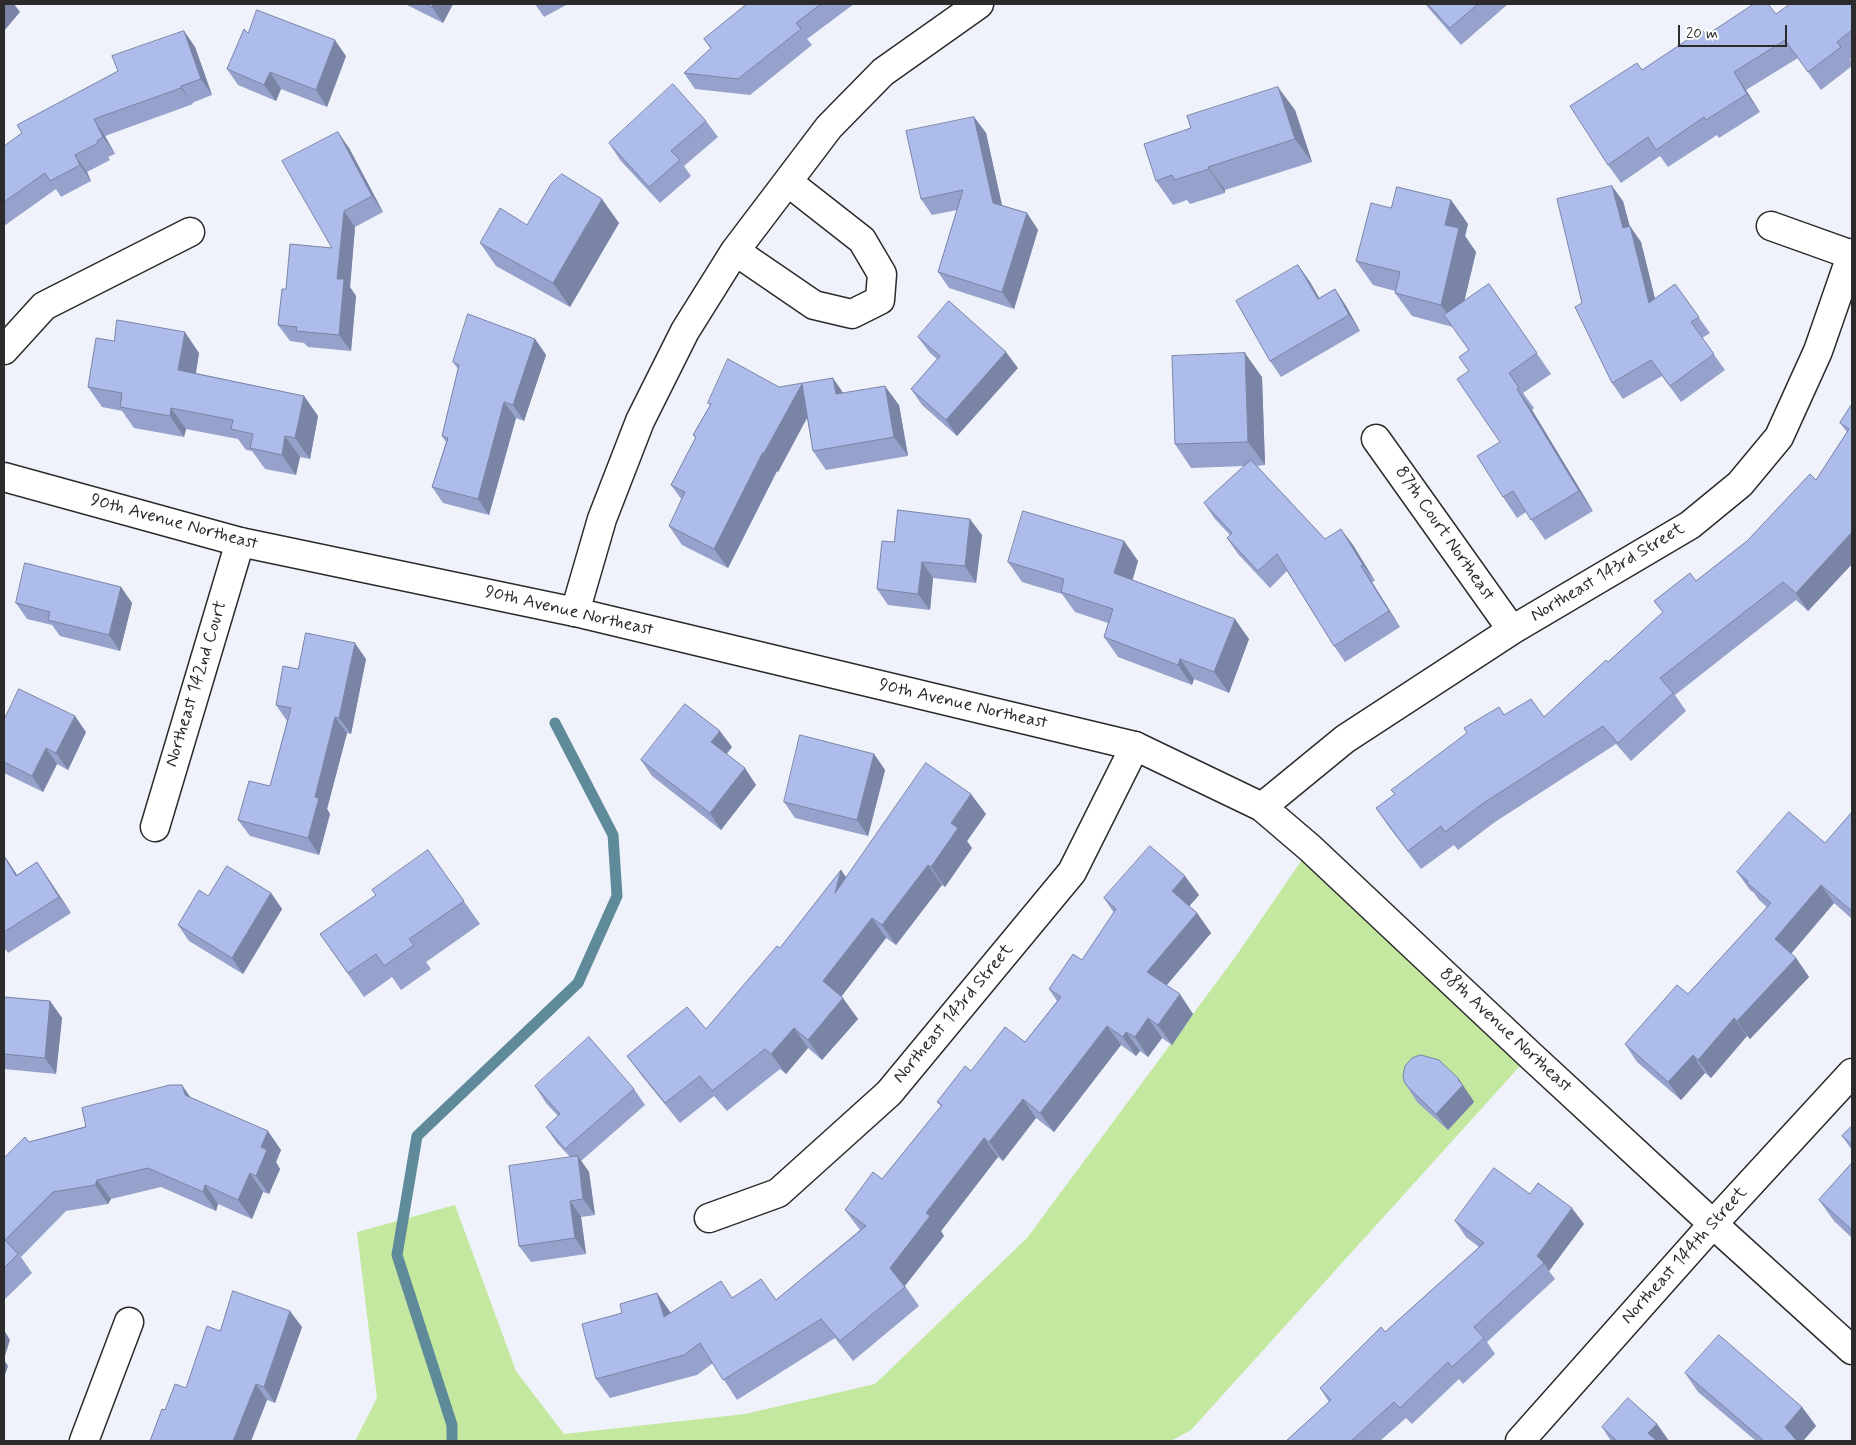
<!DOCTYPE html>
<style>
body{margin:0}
#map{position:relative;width:1856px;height:1445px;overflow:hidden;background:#eff2fb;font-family:Mynerve,sans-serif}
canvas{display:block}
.frame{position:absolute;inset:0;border:5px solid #2b2b2b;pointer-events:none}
.scale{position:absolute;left:1678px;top:25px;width:109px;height:22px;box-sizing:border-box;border:2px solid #2b2b2b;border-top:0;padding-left:6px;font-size:15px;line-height:18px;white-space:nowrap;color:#2b2b2b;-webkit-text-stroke:4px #fff;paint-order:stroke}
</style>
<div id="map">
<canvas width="1856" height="1445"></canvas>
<div class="frame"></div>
<div class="scale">20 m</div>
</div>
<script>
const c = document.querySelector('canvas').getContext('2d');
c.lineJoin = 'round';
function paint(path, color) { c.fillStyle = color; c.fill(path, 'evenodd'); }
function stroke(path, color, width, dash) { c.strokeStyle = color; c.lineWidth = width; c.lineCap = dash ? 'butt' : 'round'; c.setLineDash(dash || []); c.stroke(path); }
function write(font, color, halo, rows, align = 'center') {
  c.font = font + ' Mynerve,sans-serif'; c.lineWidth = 4; c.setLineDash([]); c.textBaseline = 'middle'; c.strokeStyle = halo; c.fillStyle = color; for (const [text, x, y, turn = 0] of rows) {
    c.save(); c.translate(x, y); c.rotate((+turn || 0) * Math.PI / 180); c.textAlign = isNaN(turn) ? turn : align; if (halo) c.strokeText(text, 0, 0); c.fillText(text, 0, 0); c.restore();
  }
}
const green = new Path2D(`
 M1310,848L1530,1055L1191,1430L1171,1441H355L377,1398L357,1232L455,1205L516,1371L564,1434L745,1414L875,1384L1027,1238L1236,956Z`);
const stream = new Path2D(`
 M452,1441V1425L397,1255L417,1136L578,983L617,896L613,835L555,723`);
const minor = new Path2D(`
 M1771,226L1852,255
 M735,251L814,305L852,314L880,300L882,274L862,240L788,182
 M4,350L44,306L190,232
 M1376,439L1512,630
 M575,612L602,519L640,421L685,331L735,251L829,127L883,72L979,4
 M1262,807L1345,739L1512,630L1690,525L1740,484L1779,437L1818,351L1852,253
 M155,827L240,542
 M709,1218L778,1193L889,1093L1072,872L1135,746
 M84,1441L129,1322
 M1520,1441L1713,1224L1852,1073`);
const tertiary = new Path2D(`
 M4,477L240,542L575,612L1135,746L1262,807L1310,848L1530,1055L1713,1224L1852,1350`);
const wall = new Path2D(`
 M405,4H453L443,23Z
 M535,4H568L544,17Z
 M747,4H854L807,39L812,45L750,95L695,89L684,73L711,49L704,39Z
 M1425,4H1508L1461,45Z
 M1852,4V57L1850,59L1852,63V66L1821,90L1798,58L1746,90L1760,112L1719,138L1717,135L1668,167L1660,156L1621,183L1608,165L1642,70L1706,35L1776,14Z
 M184,31L195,47L212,95L192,103L193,104L105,136L115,154L108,157L110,160L87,172L91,181L61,197L56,189L4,226V146L118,71Z
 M248,33L346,56L327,107L281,89L276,101L238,85L227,69Z
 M1295,110L1312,162L1225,190V193L1190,204L1187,200L1173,205L1156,181Z
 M974,117L986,133L1002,205L1027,213L1038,230L1014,309L949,288L938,272L957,210L932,215L921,199Z
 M706,121L718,137L684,166L691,176L660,203L620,160L609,143Z
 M349,148L383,212L355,227L350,287L356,296L351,351L308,347L304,343L290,341L278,325L286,289L332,248Z
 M1451,200L1468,224L1465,236L1476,252L1464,301L1489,284L1551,374L1523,393L1534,408L1532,410L1593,511L1545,540L1526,512L1517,518L1503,497L1500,442L1469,371V350L1453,327L1412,316L1395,293V291L1373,285L1356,261L1391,208Z
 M1623,201L1629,226L1641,242L1655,299L1675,284L1710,333L1702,338L1725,370L1681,402L1662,376L1623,399L1612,383L1582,303Z
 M619,223L570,307L496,266L480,243L527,225Z
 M1298,265L1310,282L1319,298L1335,289L1346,306L1360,331L1281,377L1270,361Z
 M918,337L1018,368L957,436L922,405L911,389L937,359L930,353Z
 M535,339L546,355L524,421L516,418L489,515L443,503L432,487L446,442L442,436L458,369L453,362Z
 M199,353L196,373L304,396L318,416L310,459L300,457L296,475L265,469L252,451L246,450L238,439L186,429L184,437L134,428L122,411L102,407L88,387Z
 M1262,377L1265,465L1257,466L1325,539L1353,545L1375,581L1372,582L1400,627L1345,662L1334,646L1287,571L1270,588L1238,554L1227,538L1230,535L1215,519L1204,503L1244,466L1191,468L1175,444Z
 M779,387L843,393L899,405L908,456L826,470L813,451L807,418L778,472L777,471L728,568L682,545L669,526L682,500L671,485L696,439L693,435L710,405L708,403Z
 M1852,404V564L1808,611L1796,600L1675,695L1686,711L1631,761L1616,744L1495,822L1458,850L1454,845L1421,869L1389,827L1376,808L1395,794L1467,733L1499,707L1504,715L1544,717L1608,662L1663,613L1654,601L1696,581L1747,541L1816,480L1847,432L1840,423Z
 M982,535L976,583L933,578L930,610L888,605L877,589L894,542Z
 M1124,541L1138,561L1132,580L1249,639L1229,693L1194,679L1192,685L1118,657L1104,637L1108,623L1075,612L1062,594L1022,582L1008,562Z
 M121,587L132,603L120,651L60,636L52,625L27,619L16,603Z
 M366,659L351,734L347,733L327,809L330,814L319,855L250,836L238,820L270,786L287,721L276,705L298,669Z
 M4,720L86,732L68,770L57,764L43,792L4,773Z
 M732,747L726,754L756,785L721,830L652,776L641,760Z
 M874,754L885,770L868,836L795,818L784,802Z
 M1852,812V919L1834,903L1791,954L1796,958L1809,977L1750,1039L1747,1036L1711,1078L1705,1073L1681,1100L1637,1062L1625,1044L1688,994L1767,907L1759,900L1754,893L1750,890L1737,872L1825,843Z
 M986,814L967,841L972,848L945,887L942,885L896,945L886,938L841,997L858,1019L822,1060L808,1048L786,1074L780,1069L727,1111L714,1096L680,1123L642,1076L627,1056L706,1029L780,948L841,870L846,877Z
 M428,850L480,924L426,962L431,969L401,990L392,977L364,997L320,934L376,895Z
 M4,855L17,875L37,862L71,913L8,953L4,947Z
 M271,893L282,909L243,974L189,941L178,925L208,896Z
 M1199,895L1189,906L1197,913L1211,933L1166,985L1193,1014L1172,1045L1162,1038L1148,1057L1140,1051L1136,1056L1121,1045L1054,1132L1036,1118L1003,1161L998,1157L941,1231L944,1236L905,1286L919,1306L853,1361L835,1338L737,1400L713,1363L697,1375L610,1398L596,1379L671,1313L721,1281L732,1298L776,1300L860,1230L845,1210L882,1179L941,1106L937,1102L971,1071L1025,1042L1057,1001L1049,989L1082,960L1114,913L1104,898Z
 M4,997L50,1001L62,1018L56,1074L4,1069Z
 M1406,1085L1470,1095L1474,1102L1448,1130L1417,1102Z
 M535,1086L634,1089L645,1105L581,1161L589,1172L595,1215L581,1217L586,1254L531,1262L519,1246L570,1157L557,1143L546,1127L558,1116L546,1103Z
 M190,1097L281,1150L276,1162L280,1169L269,1194L263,1192L252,1219L218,1204L216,1211L161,1187L111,1199L108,1204L66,1211L21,1257L32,1273L4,1300V1158L29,1142Z
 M1852,1126V1150L1842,1136Z
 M1852,1163V1238L1834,1221L1819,1200Z
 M1530,1194L1584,1224L1549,1271L1555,1279L1487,1342L1495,1354L1463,1384L1459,1379L1412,1424L1406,1418L1380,1441H1286L1329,1402L1320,1388L1385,1332L1479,1247L1466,1237L1455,1221Z
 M302,1327L275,1403L267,1400L251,1441H150L165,1410L186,1388Z
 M1685,1373L1802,1407L1816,1426L1803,1441H1756L1698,1392Z
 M1657,1424L1669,1441H1611L1602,1427Z`);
const shadedWall = new Path2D(`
 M4,4H14L20,12L4,31Z
 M433,4H453L443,23L432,7Z
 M184,31L195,47L212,95L201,79Z
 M335,40L346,56L327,107L316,90Z
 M270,72L281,89L276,101L264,85Z
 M1734,72L1746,90L1760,112L1747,94Z
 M181,86L192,103L193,104L181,88Z
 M1278,87L1295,110L1312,162L1295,139Z
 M974,117L986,133L1005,219L993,203Z
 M94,119L105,136L115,154L103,137Z
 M338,132L349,148L383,212L372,196Z
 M75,155L87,172L91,181L80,165Z
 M1208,167L1225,190V193L1209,169Z
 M1612,186L1623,201L1633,238L1630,226L1641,242L1660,319L1649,303L1623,228Z
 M602,199L619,223L570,307L553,283Z
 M1451,200L1468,224L1465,236L1476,252L1458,328L1441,305L1445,225Z
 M344,211L355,227L350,287L356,296L351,351L339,335L337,279Z
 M1027,213L1038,230L1014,309L1002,292Z
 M1298,265L1310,282L1329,315L1318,299Z
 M1335,289L1346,306L1360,331L1349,315Z
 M185,332L199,353L193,390L178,370Z
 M535,339L546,355L524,421L513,405Z
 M1006,352L1018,368L957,436L946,420Z
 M1245,353L1262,377L1265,465L1248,442Z
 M833,378L846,397L836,394Z
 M802,384L815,403L778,472L764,453Z
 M885,386L899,405L908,456L894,437Z
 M1517,389L1532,410L1593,511L1579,491Z
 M304,396L318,416L310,459L295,438Z
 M504,402L516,418L489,515L478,499Z
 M171,408L186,429L184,437L170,416Z
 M285,436L300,457L296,475L282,455Z
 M763,452L777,471L728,568L714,549Z
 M970,519L982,535L976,583L965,566Z
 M1341,529L1353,545L1375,581L1363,565Z
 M1852,532V564L1808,611L1796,593Z
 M1124,541L1138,561L1129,593L1114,573Z
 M922,562L933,578L930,610L918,594Z
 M1361,566L1372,582L1400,627L1389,611Z
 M121,587L132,603L120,651L109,635Z
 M1235,619L1249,639L1229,693L1214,672Z
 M355,643L366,659L351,734L339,718Z
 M1180,659L1194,679L1192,685L1178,665Z
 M75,716L86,732L68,770L56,753Z
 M335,717L347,733L327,809L330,814L319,855L308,838L315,797Z
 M720,731L732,747L723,759L711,742Z
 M46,748L57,764L43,792L32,776Z
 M874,754L885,770L868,836L857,820Z
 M745,768L756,785L721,830L710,813Z
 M971,794L986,814L967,841L972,848L945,887L931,867L951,823Z
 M4,855L28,892L16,876Z
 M37,862L48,878L71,913L59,897Z
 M928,865L942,885L896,945L882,925Z
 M841,870L855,890L835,893Z
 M1185,876L1199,895L1185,911L1172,891Z
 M1821,885L1834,903L1788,957L1775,939Z
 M271,893L282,909L243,974L232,958Z
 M1197,913L1211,933L1161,992L1147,972Z
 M872,918L886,938L838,1001L823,981Z
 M1796,958L1809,977L1750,1039L1737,1021Z
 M1180,994L1193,1014L1172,1045L1158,1025Z
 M843,998L858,1019L822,1060L808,1040Z
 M50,1001L62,1018L56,1074L45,1058Z
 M1148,1018L1162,1038L1148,1057L1135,1037Z
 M1734,1018L1747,1036L1711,1078L1698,1060Z
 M1107,1026L1121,1045L1054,1132L1040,1113Z
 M794,1028L808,1048L786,1074L771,1054Z
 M1126,1032L1140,1051L1136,1056L1123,1037Z
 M1693,1055L1705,1073L1681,1100L1668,1082Z
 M1459,1079L1474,1102L1448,1130L1436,1114Z
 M182,1085L195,1104L185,1095Z
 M1023,1099L1036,1118L1003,1161L989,1142Z
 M268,1131L281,1150L276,1162L280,1169L269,1194L256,1176L261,1147Z
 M984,1138L998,1157L941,1231L944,1236L903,1288L890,1268L926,1213Z
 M578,1156L589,1172L595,1215L583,1199Z
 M250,1173L263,1192L252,1219L238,1200Z
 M97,1180L111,1199L108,1204L95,1185Z
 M205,1185L218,1204L216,1211L203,1192Z
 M570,1201L581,1217L586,1254L575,1238Z
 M1572,1208L1584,1224L1549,1271L1544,1263L1537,1256Z
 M657,1293L671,1313L664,1317Z
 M290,1311L302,1327L275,1403L264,1387Z
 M4,1330L10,1340L4,1359Z
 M4,1360L8,1366L4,1378Z
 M256,1384L267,1400L251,1441H233Z
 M1802,1407L1816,1426L1803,1441H1794L1785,1427Z
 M1657,1424L1669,1441H1653L1648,1433Z`);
const building = new Path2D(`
 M426,4H433L432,7Z
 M747,4H821L796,23L801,29L738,79L684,73L711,48L704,39Z
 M1428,4H1478L1450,28Z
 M1754,4H1768L1776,14L1790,4H1852V30L1837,42L1841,47L1808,72L1785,40L1734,72L1747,94L1706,120L1704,117L1656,150L1648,137L1608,165L1570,106L1637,63L1642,70L1702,30L1706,35Z
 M257,10L335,40L316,90L270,72L264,85L227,69L244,29L248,33Z
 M184,31L201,79L181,86V88L94,119L103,137L97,141L98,143L75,155L80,165L50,181L45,173L4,202V146L22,133L17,125L118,71L112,56Z
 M673,84L706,121L671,151L680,160L649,187L609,143Z
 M1278,87L1295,139L1208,167L1209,169L1174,180L1172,175L1156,181L1144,144L1191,128L1187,116Z
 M974,117L993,203L1027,213L1002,292L938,272L963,190L921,199L906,131Z
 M338,132L372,196L344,211L337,279H344L339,335L296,331L297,327L278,325L282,289H286L290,244L332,248L282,161Z
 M562,174L602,199L553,283L480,243L500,208L527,225L551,184Z
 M1612,186L1623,228L1630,226L1649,303L1675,284L1699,317L1691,322L1714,354L1670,386L1651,360L1612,383L1575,307L1582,303L1557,199Z
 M1397,187L1451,200L1445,225L1459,228L1441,305L1395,293L1400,272L1356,261L1371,203L1391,208Z
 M1298,265L1318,299L1335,289L1349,315L1270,361L1236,301Z
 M1489,284L1537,353L1509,373L1519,388L1517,389L1579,491L1531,520L1513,491L1503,497L1477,456L1500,442L1457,379L1469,371L1459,357L1469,350L1444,315Z
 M949,301L1006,352L946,420L911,389L940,356L918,337Z
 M468,314L535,339L513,405L504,402L478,499L432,487L448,438L442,436L459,365L453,362Z
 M117,320L185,332L178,370L304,396L295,438L285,436L282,455L250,448L253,434L231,429L233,420L171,408L170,416L120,407L122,393L88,387L96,338L114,341Z
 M1245,353L1248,442L1175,444L1172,356Z
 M728,359L779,387L833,378L836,394L885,386L894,437L813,451L802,384L764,453L763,452L714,549L669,526L685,492L671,485L696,437L693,435L711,404L708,403Z
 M1852,404V532L1796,593L1783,582L1660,678L1673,693L1618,743L1603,726L1482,804L1445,832L1441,826L1408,851L1376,808L1395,794L1391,790L1467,733L1464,728L1499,707L1504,715L1531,699L1544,717L1606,660L1608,662L1663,612L1654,601L1690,573L1696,581L1747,541L1810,474L1816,480L1849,429L1840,423Z
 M1251,460L1325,539L1341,529L1363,565L1361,566L1389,611L1334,646L1277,554L1258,571L1227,538L1232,533L1204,503Z
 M898,510L970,519L965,566L922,562L918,594L877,589L882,541L894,542Z
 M1023,511L1124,541L1114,573L1235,619L1214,672L1180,659L1178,665L1104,637L1113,609L1061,592L1064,579L1008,562Z
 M25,563L121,587L109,635L48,620L50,612L16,603Z
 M306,633L355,643L339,718L335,717L315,797L319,798L308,838L238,820L249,781L270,786L291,708L276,705L283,666L298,669Z
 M19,689L75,716L56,753L46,748L32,776L4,762V720Z
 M685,704L720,731L711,742L745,768L710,813L641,760Z
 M800,735L874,754L857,820L784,802Z
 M926,763L971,794L951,823L958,828L931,867L928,865L882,925L872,918L823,981L843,998L808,1040L794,1028L771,1054L765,1049L712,1091L700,1076L665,1103L627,1056L687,1007L706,1029L777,946L780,948L841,870L835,893Z
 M1789,812L1825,843L1852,812V911L1821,885L1775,939L1796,958L1737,1021L1734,1018L1698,1060L1693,1055L1668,1082L1625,1044L1677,985L1688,994L1771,903L1746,882L1748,881L1737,872Z
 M1150,846L1185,876L1172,891L1197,913L1147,972L1180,994L1158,1025L1148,1018L1135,1037L1126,1032L1123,1037L1107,1026L1040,1113L1023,1099L989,1142L984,1138L926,1213L930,1216L890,1268L905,1287L840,1341L821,1319L723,1380L700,1343L684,1355L596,1379L582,1324L622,1313L620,1304L657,1293L664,1317L721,1281L732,1298L761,1279L776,1300L866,1226L845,1210L873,1172L882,1179L942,1105L937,1102L965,1066L971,1071L1005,1027L1025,1042L1061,997L1049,989L1073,954L1082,960L1116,909L1104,898Z
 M428,850L464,901L409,939L414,945L384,966L376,954L348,973L320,934L376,895L372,890Z
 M4,856L16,876L37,862L59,897L4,932Z
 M227,866L271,893L232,958L178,925L199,890L208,896Z
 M4,997L50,1001L45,1058L4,1054Z
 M589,1037L634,1089L565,1149L546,1127L560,1114L535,1086Z
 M1421,1055L1439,1060L1459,1079L1458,1080L1463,1085L1436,1114L1406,1085L1404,1081L1403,1075L1405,1066L1412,1058Z
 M170,1085H182L185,1095L268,1131L261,1147L267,1150L256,1176L250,1173L238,1200L205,1185L203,1192L148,1168L97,1180L95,1185L53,1192L5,1240L18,1254L4,1268V1158L25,1137L29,1142L86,1127L82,1108Z
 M1852,1126V1145L1842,1136Z
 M578,1156L583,1199L570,1201L575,1238L519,1246L509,1166Z
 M1852,1163V1230L1819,1200Z
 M1494,1168L1530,1194L1538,1183L1572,1208L1537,1256L1544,1263L1474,1327L1484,1338L1452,1367L1448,1362L1400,1408L1394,1402L1351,1441H1286L1331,1400L1320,1388L1381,1327L1385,1332L1484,1243L1455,1221Z
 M233,1291L290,1311L264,1387L256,1384L233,1441H150L162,1409L165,1410L175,1384L186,1388L207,1326L220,1331Z
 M1719,1335L1802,1407L1785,1427L1797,1441H1764L1685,1373Z
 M1628,1398L1657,1424L1648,1433L1657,1441H1617L1602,1427Z`);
const streetNames = [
 ["90th Avenue Northeast",174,523,15],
 ["87th Court Northeast",1444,534,55],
 ["Northeast 143rd Street",1608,573,-31],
 ["90th Avenue Northeast",569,612,13],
 ["Northeast 142nd Court",197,684,-73],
 ["90th Avenue Northeast",963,705,13],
 ["Northeast 143rd Street",954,1014,-50],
 ["88th Avenue Northeast",1505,1031,43],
 ["Northeast 144th Street",1685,1256,-48]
];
paint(green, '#c5e8a1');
stroke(stream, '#5f8a99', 11);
stroke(minor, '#2b2b2b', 31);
stroke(tertiary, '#2b2b2b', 31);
stroke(minor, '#fff', 28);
stroke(tertiary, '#fff', 28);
paint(wall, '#96a2cb');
paint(shadedWall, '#7a84a5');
paint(building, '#aebcec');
stroke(building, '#7a84a5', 1);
write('18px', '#2b2b2b', '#fff', streetNames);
</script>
